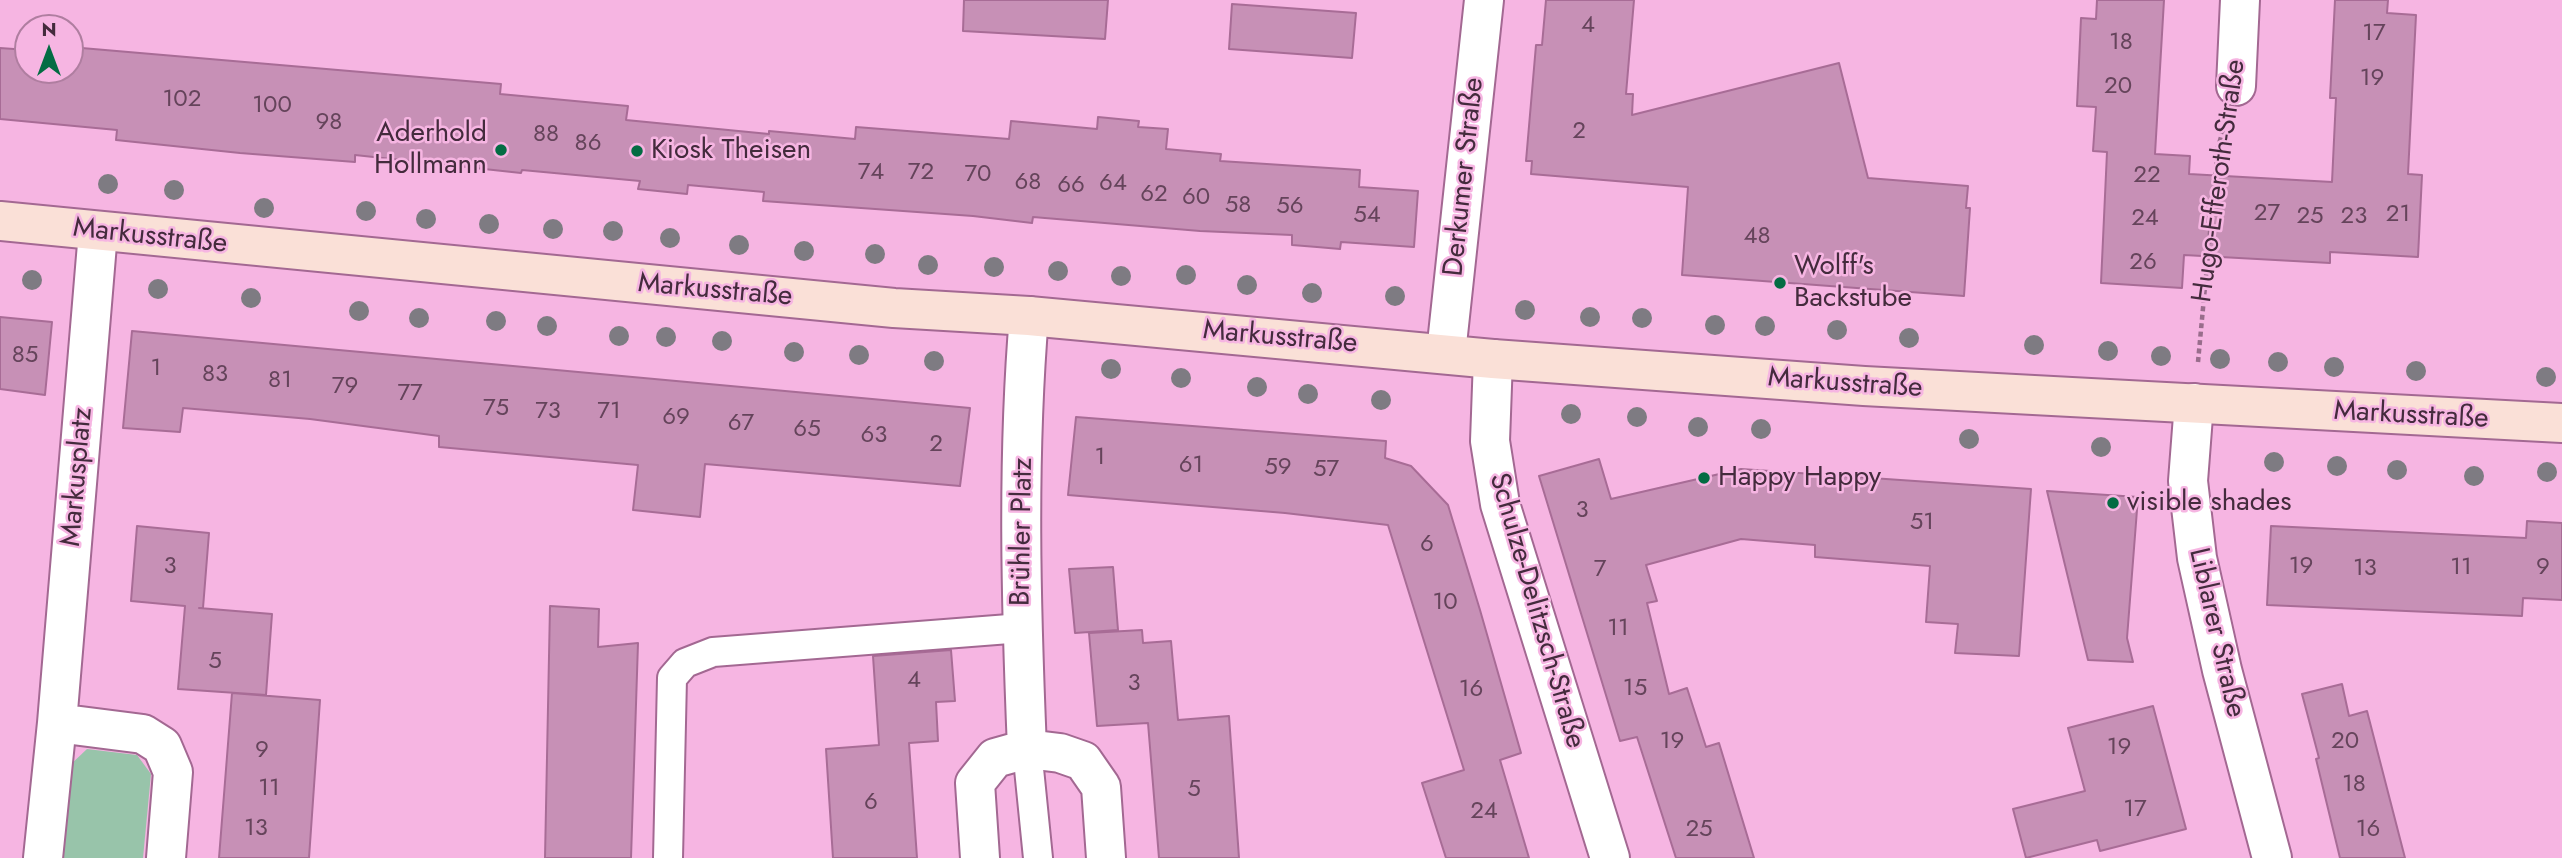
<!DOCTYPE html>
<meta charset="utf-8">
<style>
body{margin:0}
#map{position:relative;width:2562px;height:858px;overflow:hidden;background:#f6b5e2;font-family:Jost,sans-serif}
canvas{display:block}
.north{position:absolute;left:14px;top:14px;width:70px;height:70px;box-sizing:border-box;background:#f6b5e2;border:2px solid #af7ea0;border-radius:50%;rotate:0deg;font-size:19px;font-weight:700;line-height:28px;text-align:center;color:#442b3d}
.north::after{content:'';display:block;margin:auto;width:24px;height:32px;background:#036c43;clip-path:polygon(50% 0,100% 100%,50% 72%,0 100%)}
</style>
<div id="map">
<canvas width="2562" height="858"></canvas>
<div class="north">N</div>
</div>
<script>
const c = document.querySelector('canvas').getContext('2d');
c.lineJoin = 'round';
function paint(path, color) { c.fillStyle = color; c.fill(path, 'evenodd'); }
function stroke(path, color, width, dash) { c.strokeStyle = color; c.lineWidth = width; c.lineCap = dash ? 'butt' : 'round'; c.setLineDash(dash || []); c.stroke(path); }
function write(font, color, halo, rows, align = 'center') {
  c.font = font + ' Jost,sans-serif'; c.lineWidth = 5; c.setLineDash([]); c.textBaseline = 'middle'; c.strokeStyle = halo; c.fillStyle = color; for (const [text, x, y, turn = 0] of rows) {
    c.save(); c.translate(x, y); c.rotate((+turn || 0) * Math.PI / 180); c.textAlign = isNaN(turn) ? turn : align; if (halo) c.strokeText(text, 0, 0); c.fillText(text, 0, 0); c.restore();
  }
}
const green = new Path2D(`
 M87,749L137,755L151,774L143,858H61L68,767Z`);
const building = new Path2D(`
 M964,0H1108L1105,39L963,31Z
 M1546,0H1634L1626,94H1633L1632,115L1839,63L1868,178L1968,186L1966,208H1970L1964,296L1682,275L1688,187L1531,174L1532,161H1526L1536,45H1542Z
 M2097,0H2164L2155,154L2190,156L2189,174L2332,182L2336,98H2330L2335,0H2388L2387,13L2416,15L2408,174L2422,175L2418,257L2330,252V263L2184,255L2182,288L2101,283L2107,152L2093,151L2096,107L2077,106L2081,18L2096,19Z
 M1232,4L1356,13L1352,58L1229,49Z
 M70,47L501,84L500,94L628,106L626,120L769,134V131L855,139L856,127L1009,139L1011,121L1097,129L1098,117L1139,121L1138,127L1168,129L1166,149L1221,154L1220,161L1360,170L1359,187L1418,191L1414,247L1341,242L1340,249L1317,247L1292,245V235L1200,231L1033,217L1032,223L973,216L763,201L764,192L688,185L687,194L638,189L640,181L522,170L521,173L355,155V162L240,153L116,140L117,130L0,119V48L28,50V70H70Z
 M0,317L52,322L45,395L0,389Z
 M132,331L970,408L960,486L705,464L700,517L633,510L638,465L439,447V436L310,419L183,408L180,432L123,428Z
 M1076,417L1386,441L1385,458L1411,466L1448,505L1480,610L1521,753L1500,760L1529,858H1446L1422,783L1464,770L1388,525L1285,513L1068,495Z
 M1599,459L1611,499L1741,469L2031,489L2019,656L1955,653L1958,624L1926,622L1930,566L1815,557V545L1741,539L1646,565L1657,601L1647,603L1669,694L1687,688L1706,747L1719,743L1754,858H1676L1637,737L1620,741L1539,476Z
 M2047,491L2138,497L2127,638L2133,662L2088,660Z
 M2527,521L2562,523V600L2523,598L2522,616L2267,605L2271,526L2526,538Z
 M137,526L209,533L203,608H199L272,614L266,695L178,689L185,606L131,601Z
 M1113,567L1118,630L1075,633L1069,569Z
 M550,606L599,609L598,647L638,643L631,858H545Z
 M1142,630L1143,643L1171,641L1178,720L1229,716L1239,858H1159L1148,723L1097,726L1089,633Z
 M951,650L955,701L936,702L938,741L909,743L917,858H833L826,749L879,745L873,656Z
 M2342,684L2349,716L2367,711L2405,858H2340L2316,759L2319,758L2302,694Z
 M232,693L320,700L309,858H219Z
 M2153,706L2186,829L2100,851L2097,840L2026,858L2013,809L2085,791L2068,728Z`);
const path = new Path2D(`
 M2198,362L2218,147L2224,127`);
const lane = new Path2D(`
 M1027,749L1038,858
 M668,858L672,678L685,663L713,652L1022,628`);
const street = new Path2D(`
 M2236,86L2240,0
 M1446,353L1484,0
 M1493,359L1490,441L1500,504L1610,858
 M2194,403L2188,481L2197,558L2222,670L2272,858
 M57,723L143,734L162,746L173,772L166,858
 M1027,749C1021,605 1017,459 1029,316
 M43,858L57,723L98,232
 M980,858L975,783L995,758L1027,749L1060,753L1083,761L1101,787L1106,858`);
const secondary = new Path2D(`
 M0,221L894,308L1029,316L1493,359L1864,386L2562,423`);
const trees = [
 [108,184],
 [174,190],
 [264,208],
 [366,211],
 [426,219],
 [489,224],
 [553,229],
 [613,231],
 [670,238],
 [739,245],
 [804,251],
 [875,254],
 [928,265],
 [994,267],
 [1058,271],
 [1186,275],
 [1121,276],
 [32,280],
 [1247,285],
 [158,289],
 [1312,293],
 [1395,296],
 [251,298],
 [1525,310],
 [359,311],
 [1590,317],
 [419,318],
 [1642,318],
 [496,321],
 [1715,325],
 [547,326],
 [1765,326],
 [1837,330],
 [619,336],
 [666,337],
 [1909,338],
 [722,341],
 [2034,345],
 [2108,351],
 [794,352],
 [859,355],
 [2161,356],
 [2220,359],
 [934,361],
 [2278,362],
 [2334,367],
 [1111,369],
 [2416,371],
 [2546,377],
 [1181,378],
 [1257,387],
 [1308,394],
 [1381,400],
 [1571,414],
 [1637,417],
 [1698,427],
 [1761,429],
 [1969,439],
 [2101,447],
 [2274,462],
 [2337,466],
 [2397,470],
 [2547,472],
 [2474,476]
];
const markers = [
 [501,150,7,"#036c43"],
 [637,151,7,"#036c43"],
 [1780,283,7,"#036c43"],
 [1704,478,7,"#036c43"],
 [2113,503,7,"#036c43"]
];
const numberNames = [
 ["4",1588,26],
 ["17",2374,34],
 ["18",2121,43],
 ["19",2372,79],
 ["20",2118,87],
 ["102",182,100],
 ["100",272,106],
 ["98",329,123],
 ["2",1579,132],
 ["88",546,135],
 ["86",588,144],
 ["74",871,173],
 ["72",921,173],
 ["70",978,175],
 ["22",2147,176],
 ["68",1028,183],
 ["64",1113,184],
 ["66",1071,186],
 ["62",1154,195],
 ["60",1196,198],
 ["58",1238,206],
 ["56",1290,207],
 ["27",2267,214],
 ["21",2398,215],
 ["54",1367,216],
 ["25",2310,217],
 ["23",2354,217],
 ["24",2145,219],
 ["48",1757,237],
 ["26",2143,263],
 ["85",25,356],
 ["1",156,369],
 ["83",215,375],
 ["81",280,381],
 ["79",345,387],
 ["77",410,394],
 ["75",496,409],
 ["73",548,412],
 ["71",609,412],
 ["69",676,418],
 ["67",741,424],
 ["65",807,430],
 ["63",874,436],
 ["2",936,445],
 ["1",1100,458],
 ["61",1191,466],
 ["59",1278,468],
 ["57",1326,470],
 ["3",1582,511],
 ["51",1922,523],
 ["6",1427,545],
 ["3",170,567],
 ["19",2301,567],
 ["11",2461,568],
 ["9",2543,568],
 ["13",2365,569],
 ["7",1600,570],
 ["10",1445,603],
 ["11",1618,629],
 ["5",215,662],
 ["4",914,681],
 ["3",1134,684],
 ["15",1635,689],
 ["16",1471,690],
 ["19",1672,742],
 ["20",2345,742],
 ["19",2119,748],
 ["9",262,751],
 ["18",2354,785],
 ["11",269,789],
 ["5",1194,790],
 ["6",871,803],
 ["17",2135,810],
 ["24",1484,812],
 ["13",256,829],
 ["25",1699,830],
 ["16",2368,830]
];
const poiNames = [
 ["Aderhold",487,134,"right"],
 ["Hollmann",487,166,"right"],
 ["Kiosk Theisen",651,151],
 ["Wolff's",1794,267],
 ["Backstube",1794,299],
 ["Happy Happy",1718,478],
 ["visible shades",2127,503]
];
const streetNames = [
 ["Derkumer Straße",1465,177,-84],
 ["Hugo-Efferoth-Straße",2220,181,-82],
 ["Markusstraße",150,237,6],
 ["Markusstraße",715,291,5],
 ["Markusstraße",1280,338,5],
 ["Markusstraße",1845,384,4],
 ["Markusstraße",2411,416,3],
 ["Markusplatz",78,477,-85],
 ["Brühler Platz",1023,532,-89],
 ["Schulze-Delitzsch-Straße",1536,611,74],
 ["Liblarer Straße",2216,633,77]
];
paint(green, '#98c4aa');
paint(building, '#c790b6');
stroke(building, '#a86c96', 2);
stroke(lane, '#a36892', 32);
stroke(street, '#a36892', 42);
stroke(secondary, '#a36892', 42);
stroke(path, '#996d8c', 4.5, [5, 3.5]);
stroke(lane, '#fff', 28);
stroke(street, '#fff', 38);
stroke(secondary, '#fae0d7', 38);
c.fillStyle = '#7e7b82';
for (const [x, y] of trees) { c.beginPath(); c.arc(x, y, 10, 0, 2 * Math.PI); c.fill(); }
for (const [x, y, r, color] of markers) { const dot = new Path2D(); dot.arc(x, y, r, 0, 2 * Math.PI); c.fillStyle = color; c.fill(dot); stroke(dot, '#f6b5e2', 2.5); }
write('24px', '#65445b', null, numberNames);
write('28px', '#442b3d', '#f6b5e2', poiNames, 'left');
write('28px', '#442b3d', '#f6b5e2', streetNames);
</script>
